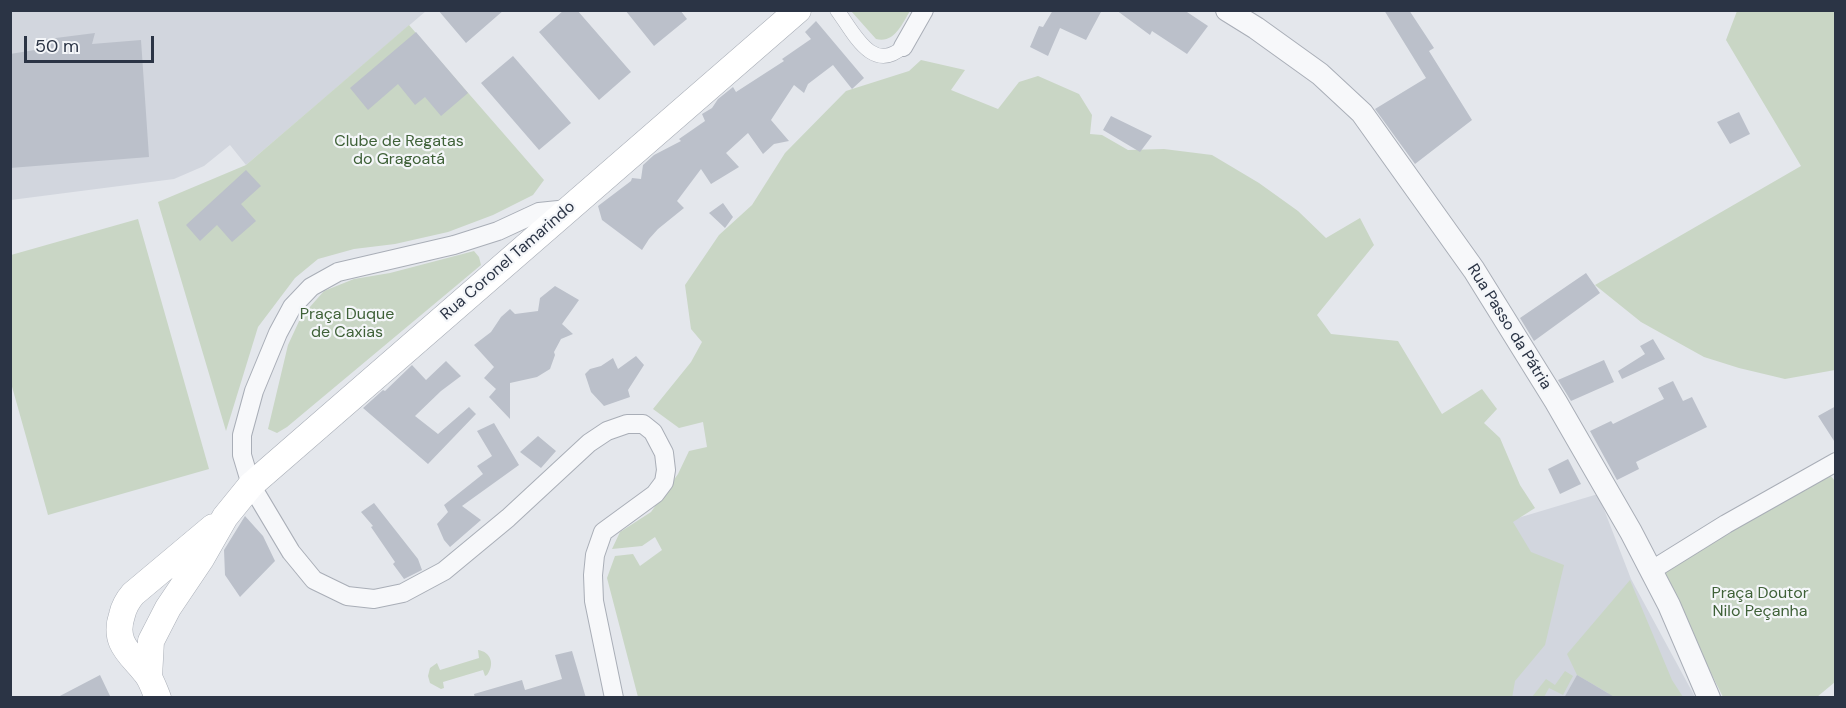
<!DOCTYPE html>
<meta charset="utf-8">
<style>
body{margin:0}
#map{position:relative;width:1846px;height:708px;overflow:hidden;background:#e4e7ec;font-family:"DM Sans",sans-serif}
canvas{display:block}
.frame{position:absolute;inset:0;border:12px solid #2b3445;pointer-events:none}
.scale{position:absolute;left:24px;top:36px;width:130px;height:27px;box-sizing:border-box;border:3px solid #2b3445;border-top:0;padding-left:8px;font-size:18px;line-height:21px;white-space:nowrap;color:#2b3445;-webkit-text-stroke:4px #f4f6f9;paint-order:stroke}
</style>
<div id="map">
<canvas width="1846" height="708"></canvas>
<div class="frame"></div>
<div class="scale">50 m</div>
</div>
<script>
const c = document.querySelector('canvas').getContext('2d');
c.lineJoin = 'round';
function paint(path, color) { c.fillStyle = color; c.fill(path, 'evenodd'); }
function stroke(path, color, width, dash) { c.strokeStyle = color; c.lineWidth = width; c.lineCap = dash ? 'butt' : 'round'; c.setLineDash(dash || []); c.stroke(path); }
function write(font, color, halo, rows, align = 'center') {
  c.font = font + ' "DM Sans",sans-serif'; c.lineWidth = 4.5; c.setLineDash([]); c.textBaseline = 'middle'; c.strokeStyle = halo; c.fillStyle = color; for (const [text, x, y, turn = 0] of rows) {
    c.save(); c.translate(x, y); c.rotate((+turn || 0) * Math.PI / 180); c.textAlign = isNaN(turn) ? turn : align; if (halo) c.strokeText(text, 0, 0); c.fillText(text, 0, 0); c.restore();
  }
}
const built = new Path2D(`
 M10,11H426L246,165L230,145L204,166L174,179L11,200Z
 M1598,494L1631,579L1695,697L917,698Z`);
const green = new Path2D(`
 M851,11H910C902,24 894,44 876,39Z
 M1737,11H1835V370L1785,379L1739,368L1704,357L1641,322L1595,285L1801,166L1726,40Z
 M409,25L544,180L533,195L493,215L448,232L395,244L354,249L318,259L295,278L258,327L226,431L158,202L246,165Z
 M921,60L965,70L951,90L998,109L1019,82L1038,76L1079,94L1092,115L1090,134L1102,135L1128,150L1164,149L1212,155L1259,183L1298,211L1326,238L1360,218L1374,245L1317,315L1331,334L1398,341L1442,414L1482,389L1497,409L1484,423L1500,438L1520,485L1535,508L1513,522L1531,552L1564,565L1545,645L1515,681L1512,698L638,697L607,578L615,556L633,554L640,566L662,550L655,537L642,546L612,549L620,532L651,512L678,474L689,451L707,447L703,422L679,428L653,409L691,362L702,342L691,329L685,285L719,235L752,205L785,153L846,91L909,71Z
 M138,219L209,469L48,515L11,383V255Z
 M474,251L479,257L481,265L287,427L277,433L268,429L288,345L301,317L324,291L354,279L390,273Z
 M1828,473L1836,482L1835,682L1817,697H1723L1675,602L1663,571Z
 M1630,580L1672,680L1683,697H1606L1608,693L1577,675L1567,654Z
 M478,650C491,652 495,664 487,675L485,676L483,670L443,682L444,688L441,689L430,683L428,676L430,668L437,663L440,670L479,658Z
 M1565,671L1573,676L1563,695L1549,688L1544,697H1532L1546,679L1555,685Z`);
const building = new Path2D(`
 M438,10H504L466,43Z
 M564,10H577L631,72L599,100L539,32Z
 M625,10H680L687,19L654,46Z
 M1053,10H1102L1086,40L1060,28L1048,56L1030,47L1039,26L1043,27Z
 M1116,10H1184L1208,26L1187,54L1152,31L1150,35Z
 M1384,10H1409L1434,48L1429,51L1472,120L1415,164L1375,109L1426,78Z
 M816,21L864,78L852,89L833,65L808,84L804,93L794,85L771,120L789,141L774,144L763,154L748,133L726,153L739,167L711,184L701,169L677,201L684,208L658,229L649,239L642,250L602,220L598,206L631,181L632,178L641,179L643,165L654,155L681,141L679,139L705,121L702,114L712,108L718,99L733,87L736,92L784,61L782,59L811,39L805,32Z
 M416,32L468,93L441,116L425,97L415,105L398,84L368,110L350,88Z
 M95,33L92,44L141,40L149,157L10,168V54L41,49L40,40Z
 M513,56L571,123L539,150L481,83Z
 M1739,112L1750,134L1730,144L1717,122Z
 M1111,116L1152,136L1140,152L1103,130Z
 M246,170L261,186L241,204L256,221L232,242L217,225L200,241L186,225Z
 M723,203L733,217L725,228L709,213Z
 M1586,273L1600,293L1534,341L1520,318Z
 M555,286L579,300L562,324L573,334L561,339L554,352L555,355L550,369L537,377L510,383V419L489,397L496,389L484,378L494,367L474,345L491,332L501,317L510,309L515,314L538,311L540,298Z
 M1653,339L1665,359L1622,379L1618,371L1645,354L1640,346Z
 M636,356L644,365L628,390L630,397L604,406L591,392L585,374L590,369L601,366L613,358L618,369Z
 M1604,360L1614,382L1571,401L1558,380Z
 M446,361L461,376L441,391L415,416L438,434L469,407L476,414L428,464L363,408L383,390L385,391L412,365L426,380Z
 M1673,381L1683,401L1692,397L1707,427L1636,462L1639,469L1617,480L1590,431L1611,421L1613,424L1664,399L1658,388Z
 M1836,406V444L1818,416Z
 M494,423L519,465L462,506L481,520L450,547L444,540L437,524L448,512L444,505L483,474L477,466L492,456L477,431Z
 M538,436L556,451L541,468L520,452Z
 M1568,459L1581,484L1560,494L1548,469Z
 M374,503L418,559L422,570L404,579L393,564L395,562L371,527L373,526L361,512Z
 M245,516L263,536L275,561L240,597L225,575L224,550Z
 M572,651L586,698H475L474,694L522,680L525,690L562,679L555,655Z
 M100,675L111,698H56Z
 M1577,675L1589,682L1616,698H1564Z`);
const pedestrian = new Path2D(`
 M837,10C854,33 872,74 903,47`);
const minor = new Path2D(`
 M903,47L924,10
 M568,209L539,212L498,231L454,245L338,272L311,287L292,307L278,333L254,391L242,435V455L251,485L291,552L314,580L347,596L374,599L403,593L444,571L508,518L589,443L607,431L627,424H643L653,432L664,453L666,470L664,482L655,494L603,532L595,555L593,575L594,601L614,698
 M1652,570L1726,524L1836,462`);
const tertiary = new Path2D(`
 M1227,10L1256,28L1320,74L1362,113L1474,270L1556,402L1631,532L1669,605L1709,698`);
const secondary = new Path2D(`
 M149,677L151,641L168,608L201,559L225,517L251,485L798,10
 M158,698C155,691 152,682 148,676C133,655 112,645 122,615C124,606 127,601 133,594L213,527`);
const parkNames = [
 ["Clube de Regatas",399,142],
 ["do Gragoatá",399,160],
 ["Praça Duque",347,315],
 ["de Caxias",347,333],
 ["Praça Doutor",1760,594],
 ["Nilo Peçanha",1760,612]
];
const streetNames = [
 ["Rua Coronel Tamarindo",508,261,-41],
 ["Rua Passo da Pátria",1509,327,58]
];
paint(built, '#d2d6de');
paint(green, '#c9d6c5');
paint(building, '#bbc0ca');
stroke(pedestrian, '#a9aeb7', 15);
stroke(minor, '#a9aeb7', 20);
stroke(tertiary, '#a9aeb7', 24);
stroke(secondary, '#a9aeb7', 27);
stroke(pedestrian, '#f7f8fa', 14);
stroke(minor, '#f7f8fa', 18);
stroke(tertiary, '#f7f8fa', 22);
stroke(secondary, '#fff', 26);
write('16px', '#3f6138', '#f4f6f9', parkNames);
write('16px', '#2b3445', '#f4f6f9', streetNames);
</script>
